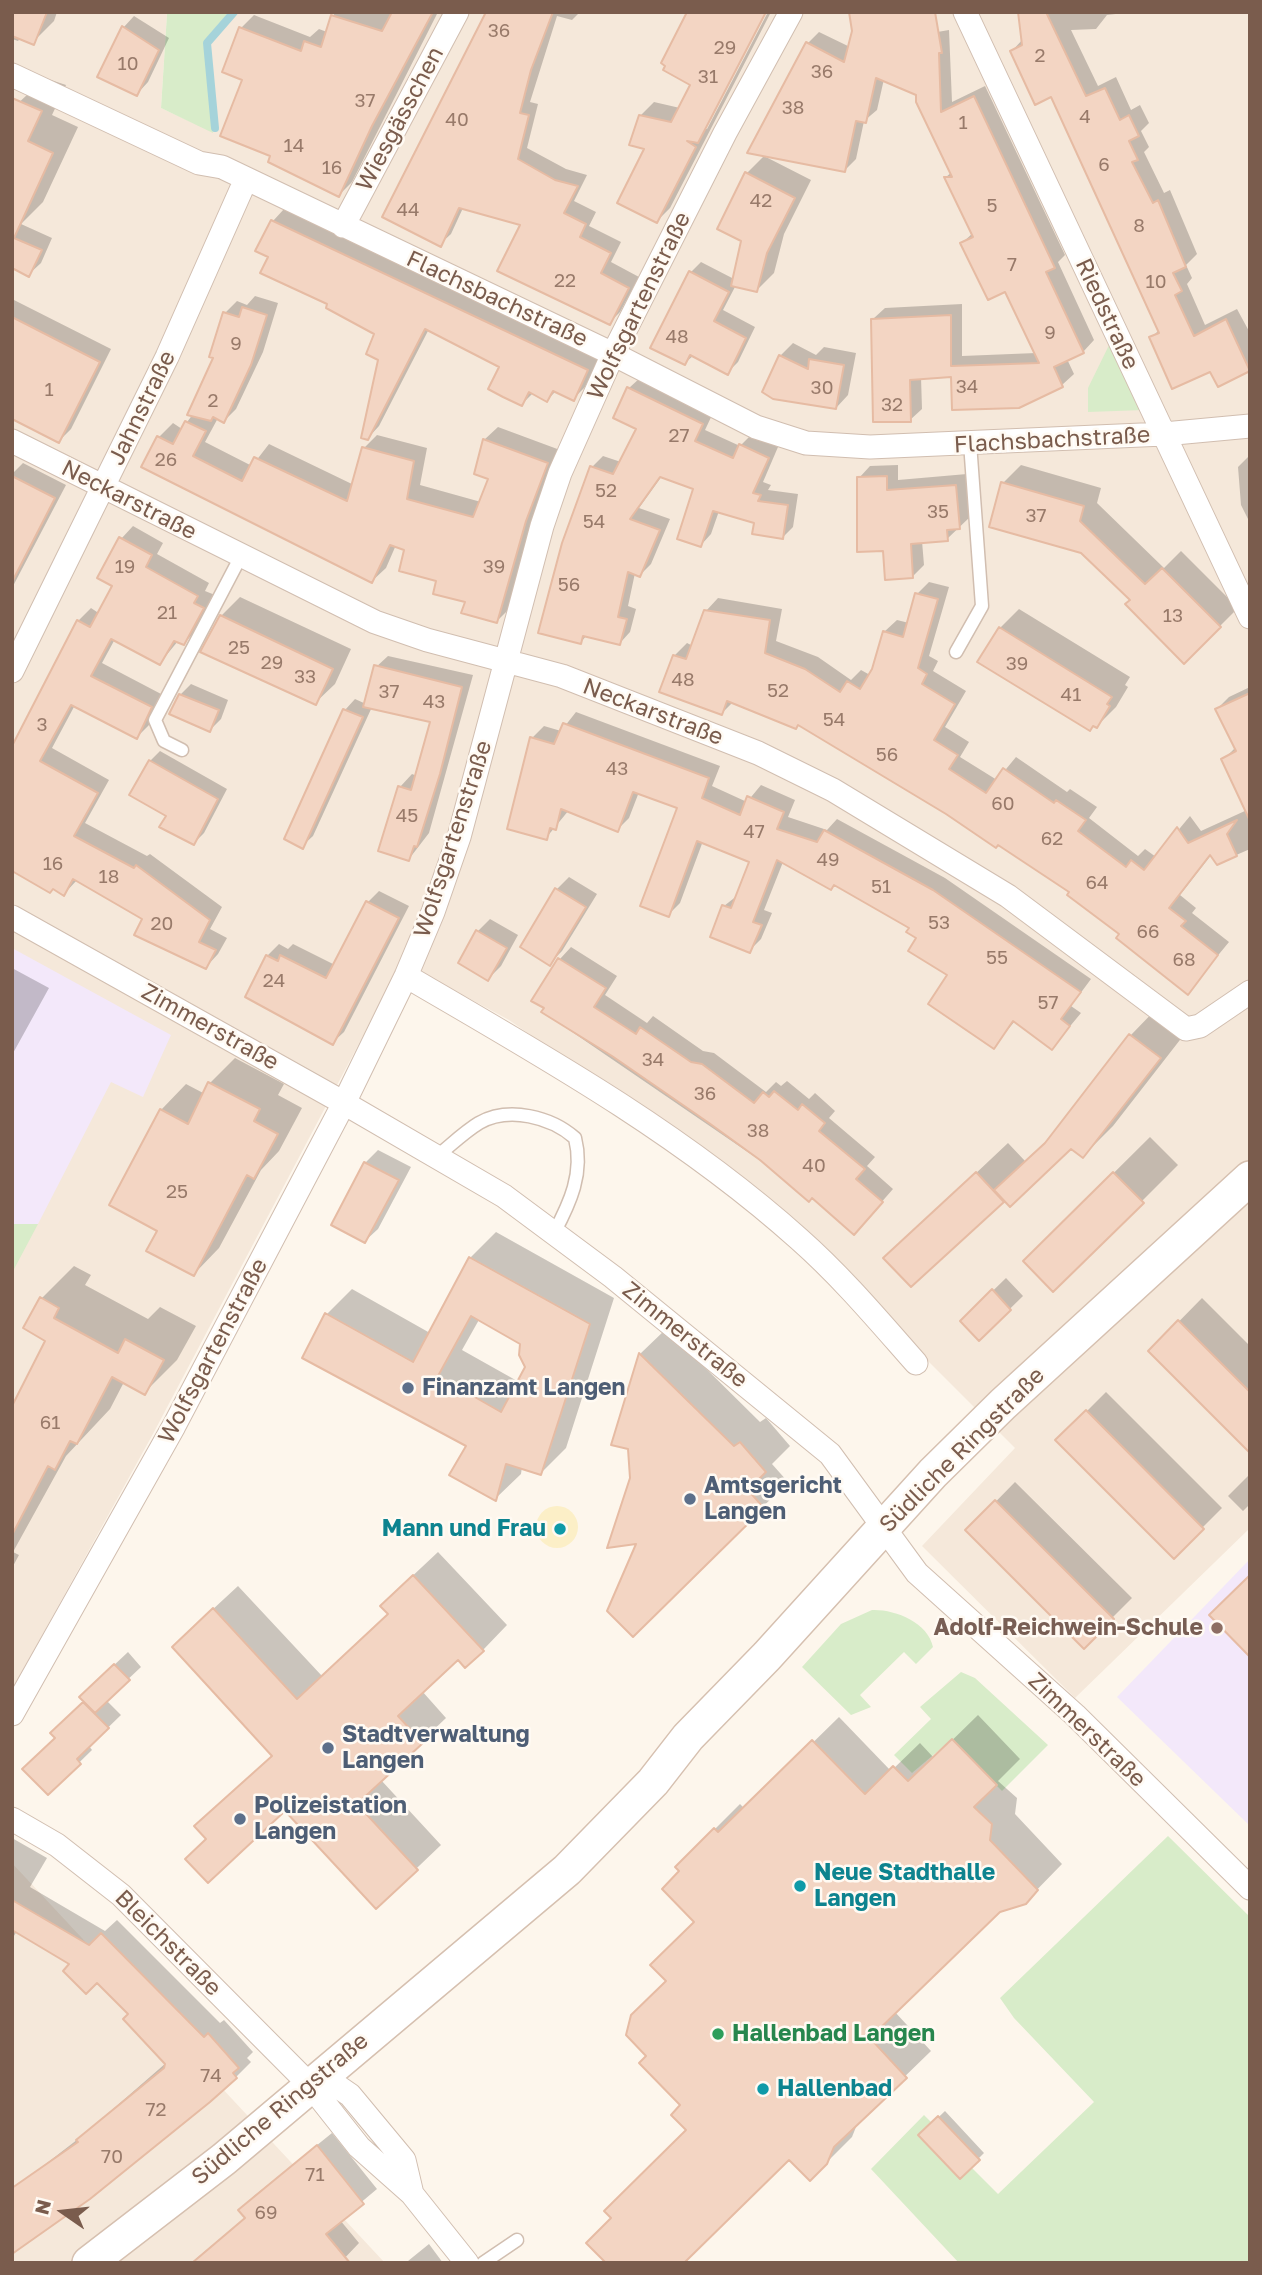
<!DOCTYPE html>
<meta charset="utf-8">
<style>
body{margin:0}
#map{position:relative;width:1262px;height:2275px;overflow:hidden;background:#fdf6ec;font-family:"Golos Text",sans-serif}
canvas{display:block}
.frame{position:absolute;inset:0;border:14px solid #7a5c4d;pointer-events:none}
.north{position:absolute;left:28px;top:2177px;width:70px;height:70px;-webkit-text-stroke:5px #fffaf3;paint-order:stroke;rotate:284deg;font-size:19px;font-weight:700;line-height:28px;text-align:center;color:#7a5c4d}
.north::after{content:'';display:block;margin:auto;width:24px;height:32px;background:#7a5c4d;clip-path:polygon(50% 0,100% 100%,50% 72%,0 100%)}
</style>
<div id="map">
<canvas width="1262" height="2275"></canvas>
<div class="frame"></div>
<div class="north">N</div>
</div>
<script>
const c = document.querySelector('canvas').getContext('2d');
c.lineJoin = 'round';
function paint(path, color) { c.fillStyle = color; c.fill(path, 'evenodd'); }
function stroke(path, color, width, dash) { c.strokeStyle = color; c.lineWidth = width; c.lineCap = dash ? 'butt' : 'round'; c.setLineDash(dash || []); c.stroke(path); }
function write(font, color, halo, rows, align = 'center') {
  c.font = font + ' "Golos Text",sans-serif'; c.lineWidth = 5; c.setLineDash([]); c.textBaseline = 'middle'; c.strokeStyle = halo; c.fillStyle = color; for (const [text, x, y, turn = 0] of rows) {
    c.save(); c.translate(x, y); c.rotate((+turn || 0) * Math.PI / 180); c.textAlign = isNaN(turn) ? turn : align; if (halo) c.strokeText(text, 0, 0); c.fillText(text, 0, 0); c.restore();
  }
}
const residential = new Path2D(`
 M12,12L167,14L161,108L213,132L204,40L229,12H1250V1528L1075,1698L922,1546L1015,1448L767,1200L509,1020L402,962L154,1432L12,1690Z
 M12,1863L385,2263H12Z`);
const education = new Path2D(`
 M12,948L171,1035L143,1097L111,1082L38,1224H12Z
 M1250,1559V1826L1117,1697Z`);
const green = new Path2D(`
 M163,12H229L204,41L213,133L161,108L167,14Z
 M1114,335L1144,410L1088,412V388Z
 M12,1224H38L12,1273Z
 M872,1610C894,1609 928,1622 933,1647L916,1664L904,1652L860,1695L871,1707L851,1715L802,1667L841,1624Z
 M961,1672L975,1678L1048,1745L1002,1791L951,1740L912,1773L894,1755L931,1719L920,1707Z
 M1168,1836L1250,1917V2263H959L871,2169L924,2115L931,2122L918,2136L960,2179L972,2168L998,2194L1094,2102L1014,2018L1000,1998Z`);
const sand = new Path2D(`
 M536 1527a21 21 0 1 1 42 0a21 21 0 1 1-42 0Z`);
const shadow = new Path2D(`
 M12,12H57L54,21L35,40L21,37L18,41L12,39Z
 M335,12H438L352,182L339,195L273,155L244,79L241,28L254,15L310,37L319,29L327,32Z
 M489,12H580L572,20L557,16L530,102L538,104L527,148L566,169L587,175L574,201L596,212L589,226L621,242L611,262L639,277L620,312L609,323L522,223L463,208L451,234L440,244Z
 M768,12H771L670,208L657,221L641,115L654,102L680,108L693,84L703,129H707Z
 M1020,12H1133L1107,15L1096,29L1071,30L1098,86L1116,77L1131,110L1140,105L1149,123L1141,131L1149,147L1144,152L1164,193L1170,190L1197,254L1186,265L1192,278L1187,284L1205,325L1237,309L1250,333V369L1219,384L1211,370L1151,338L1159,330L1052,95L1012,51L1023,39Z
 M134,16L169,38L148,82L137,94L123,28Z
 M949,30L952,102L985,86L1065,255L1058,262L1094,340L1083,352L1067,359L1074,374L1062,385L953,375L921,377L922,409L910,420L873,319L885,308L962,304V356L1036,353L1006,290L962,243L973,233L946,177L952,172L917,94L884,79L877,110L864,121L856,159L844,171L808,43L819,32L850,47Z
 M45,78L66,85L52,115L78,127L43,202L21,224L52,238L41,263L29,274L12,266V109Z
 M764,156L811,180L784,234L774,273L757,290L736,285L723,310L755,327L738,362L727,373L694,355L685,363L691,272L701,262L734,279L743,241L747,173Z
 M284,209L599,358L585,387L573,399L556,391L547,400L533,393L522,404L502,366L429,329L379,426L368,438L380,359L377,333L329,303L270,257L273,221Z
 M255,296L278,303L263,352L236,409L224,421L218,418L205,442L252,466L269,444L354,485L364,448L377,435L427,448L420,485L481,502L491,478L484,440L498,427L560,450L510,608L497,621L438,580L406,549L396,545L386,568L372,581L144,466L159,437L173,423L182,429L193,414L215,357L225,313L237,301L247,305Z
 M12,299L111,349L71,429L59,441L12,417Z
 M793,343L816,355L824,347L856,353L848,395L836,408L764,391L780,356Z
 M640,378L713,413L705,430L740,446L751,435L778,447L763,482L771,485L768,490L798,494L793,527L782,538L756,521L719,511L711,534L701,545L696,488L662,476L639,508L670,519L651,564L640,575L635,573L628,606L636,609L630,632L620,643L587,635L581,642L592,467L603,456L621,462L638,428L629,388Z
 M1250,455V523L1241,505L1238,467Z
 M23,463L66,485L12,588V474Z
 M898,465V480L967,474L971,516L947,539L922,541L924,565L913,576L885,549L859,478L870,466Z
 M1021,465L1101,488L1097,503L1164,568L1181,551L1238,608L1184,662L1132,600L1003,483Z
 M133,526L163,543L157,554L209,583L205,591L215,595L196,631L184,643L178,641L160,663L115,639L102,663L163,695L149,725L137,737L75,705L52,748L109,780L85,823L147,856L150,854L222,907L210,929L227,938L218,954L206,967L145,918L78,879L64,894L12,750L78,621L91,608L100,614L115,586L121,539Z
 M929,582L949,587L929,656L938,661L933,671L966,691L945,727L969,742L960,757L997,780L1016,757L1067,792L1070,789L1097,807L1089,818L1138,856L1145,849L1156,857L1190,816L1201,831L1247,810L1223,760L1236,747L1217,709L1229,697L1250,687V849L1218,863L1212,854L1180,895L1196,908L1192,913L1229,942L1187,993L1071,892L999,843L799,723L733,702L722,713L674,656L687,643L693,646L706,611L718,598L782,609L776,641L818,657L851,680L861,670L870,675L884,632L897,620L909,623L917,594Z
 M240,597L351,649L335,684L315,703L221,616Z
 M1019,609L1130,677L1125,685L1128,687L1116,707L1097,726L1000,628Z
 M388,656L473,675L429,833L409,859L400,787L412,774L417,776L432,721L372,707L313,836L302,846L286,838L345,710L355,699L366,704L375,668Z
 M191,684L228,700L221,719L210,730L180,695Z
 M576,712L720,766L712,786L747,802L761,785L795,800L788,817L827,830L837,819L945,878L1091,979L1071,1006L1081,1013L1052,1048L1015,1021L994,1046L949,975L911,928L835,884L783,862L764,910L772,913L761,939L749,951L724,906L738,895L752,861L703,841L680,903L668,915L679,807L639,792L629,818L617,830L569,810L546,838L532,738L544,726L561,731Z
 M160,751L227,789L204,833L194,843L169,815L150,761Z
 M569,877L597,894L562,951L550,963L557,889Z
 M379,891L409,906L344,1032L332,1043L267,956L279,944L288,949L293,944L335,965L368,902Z
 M490,919L518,935L501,966L488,979L478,931Z
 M571,947L617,976L605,995L647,1023L653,1016L703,1051L714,1053L766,1092L776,1082L781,1086L787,1081L809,1099L815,1093L835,1111L829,1118L875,1157L867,1166L893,1189L865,1221L812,1196L543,1012L560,959Z
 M12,968L49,988L12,1055Z
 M1161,1004L1190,1027L1113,1126L1083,1156L1071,1147L1004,1199L911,1285L886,1258L1008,1143L1025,1161L1052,1136L1131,1035Z
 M235,1058L284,1084L278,1095L302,1108L279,1151L261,1170L219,1248L194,1274L159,1230L111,1204L161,1110L186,1084L205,1094L210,1083Z
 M1150,1137L1178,1165L1053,1290L1025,1261Z
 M378,1150L411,1167L378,1229L365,1241V1163Z
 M496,1232L614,1298L566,1448L541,1473L522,1467L521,1474L495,1499L469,1445L327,1314L352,1289L430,1333L470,1258ZM480,1318L522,1343L527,1367L519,1382L462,1350Z
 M74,1266L91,1275L85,1285L148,1319L160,1307L196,1326L177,1360L144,1393L124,1382L110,1409L66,1456L13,1552L19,1555L12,1568V1407L48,1340L41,1299Z
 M1006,1278L1023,1296L979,1339L962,1321Z
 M1202,1298L1250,1346V1450L1150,1351Z
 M666,1329L760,1422L766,1418L790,1446L772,1464L788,1482L633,1635L639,1542L630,1447L613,1444L641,1353Z
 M1106,1392L1222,1508L1174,1556L1058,1440Z
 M1250,1474V1504L1243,1511L1228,1496Z
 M1015,1482L1132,1598L1084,1646L968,1530Z
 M438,1552L507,1625L483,1650L458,1658L422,1691L446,1718L381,1780L441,1845L376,1907L286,1808L208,1839L221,1802L273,1755L198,1623L238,1586L322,1676L389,1613L406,1582Z
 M128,1652L141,1667L106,1700L121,1715L89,1746L92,1750L48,1793L57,1737L53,1733L86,1701L94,1684Z
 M978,1715L1020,1759L998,1781L1017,1798L1015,1814L1062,1864L1025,1902L999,1911L895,2012L931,2051L858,2122L852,2137L810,2179L789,2158L613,2218L689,2130L683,2105L648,2056L668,1981L696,1921L682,1871L677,1867L740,1804L745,1809L839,1717L891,1771L920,1743L934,1758Z
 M12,1838L47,1858L30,1887L105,1931L117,1920L220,2023L224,2020L253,2052L247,2058L251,2062L236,2077L12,2190L82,2136L166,2063L130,2014L97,1980L17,1931L12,1939Z
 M945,2111L984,2153L960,2177L920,2135Z
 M332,2133L377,2189L340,2220L359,2243L340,2263H191L246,2217L240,2210L254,2196Z
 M429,2244L443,2263H406L408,2261Z`);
const stream = new Path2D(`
 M215,128L207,43L234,12`);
const building = new Path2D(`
 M12,12H47L34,45L12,36Z
 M392,12H433L372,126L339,197L268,162L270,156L220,136L242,80L222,72L239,27L301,51L304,41L321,47L331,15L382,31Z
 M486,12H553L531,70L520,113L529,115L518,159L555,180L578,186L564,213L586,224L580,237L611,253L601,273L629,288L610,325L497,271L520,225L459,208L441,247L382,217Z
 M687,12H766L698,143L687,141L696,147L657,223L617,203L644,149L629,145L639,115L671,122L690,85L663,70L665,66L661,63Z
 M849,12H935L942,53H939L941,112L974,96L1055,268L1046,272L1084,353L1054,367L1063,387L1019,408L952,410L951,377L910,380L911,422H873L871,319L951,315V366L1039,363L1005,292L988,300L960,243L973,237L944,177H952L916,102V95L876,78L866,123L856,121L845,172L747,153L806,42L844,62L852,31Z
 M1018,12H1046L1086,96L1105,88L1120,120L1129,115L1139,136L1129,141L1138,160L1132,162L1153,203L1158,200L1186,267L1173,273L1182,291L1175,295L1194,336L1226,319L1250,371L1218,387L1210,372L1172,389L1149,337L1159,333L1051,97L1035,105L1010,51L1022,45Z
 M122,26L159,50L137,96L97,77Z
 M12,98L42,111L28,141L53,153L14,238L42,250L29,277L12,268Z
 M745,172L795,198L767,253L757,292L731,286L741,241L717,229Z
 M271,220L588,370L574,401L553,391L547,402L529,392L522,406L503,397L488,389L499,367L425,329L368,440L361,438L378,360L366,354L374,334L326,308L327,304L260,273L268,257L255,251Z
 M689,271L729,292L714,321L746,338L728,375L690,355L685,365L650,348Z
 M242,307L267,315L251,365L224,423L213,417L211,421L187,415L213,358L209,357L223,312L239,317Z
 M12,317L100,362L59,443L12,419Z
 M779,355L808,369L809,359L844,365L836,409L773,399L762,392Z
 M627,387L703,424L695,441L733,458L739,444L769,458L753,493L761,495L758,501L788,505L783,539L752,534L754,523L713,511L701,547L677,539L693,489L660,477L630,519L660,530L640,577L628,572L618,617L627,619L620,645L583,636L581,644L538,633L562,543L590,466L613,474L636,429L613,418Z
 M185,421L206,431L193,456L242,481L254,457L347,501L362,447L414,461L407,499L473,517L488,479L474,474L483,439L548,463L526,521L497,623L461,613L465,602L433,594L436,581L399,571L404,550L390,545L372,583L141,467L157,436L173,444Z
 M12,476L55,498L12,582Z
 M887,476V490L956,485L960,529L947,530L948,541L911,544L913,578L885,580L883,551L857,552V477Z
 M1001,482L1084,506L1080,521L1145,584L1162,568L1221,627L1184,664L1125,604L1130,600L1081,553L989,527Z
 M119,537L152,555L146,567L198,596L194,603L204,608L184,645L174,641L160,665L111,639L91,676L152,707L137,739L71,705L40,761L98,793L74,836L134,868L136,865L210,920L199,942L216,950L206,969L134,935L142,919L73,879L64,896L53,889L50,893L12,871V746L77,620L90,627L112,586L97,578Z
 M915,593L938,599L918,668L927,674L922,684L955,704L934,740L958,755L949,769L986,793L1003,768L1054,803L1056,800L1086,820L1078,831L1126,867L1131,860L1144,870L1177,827L1188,843L1237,820L1227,834L1237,856L1217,865L1210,855L1169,908L1186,921L1181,926L1218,955L1188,995L1116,938L1119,934L1067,895L1069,892L998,845L996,848L946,814L798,725L796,729L727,701L722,715L659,692L673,655L686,659L704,610L770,620L765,653L805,669L840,692L847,681L860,689L872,669L883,631L903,637Z
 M220,615L333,669L316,705L200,652Z
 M999,627L1112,697L1107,704L1110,706L1097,728L1093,726L1090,731L977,662Z
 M374,665L462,687L440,774L417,847L414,846L409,861L378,851L398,786L411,790L430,722L363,707Z
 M1250,693V821L1221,759L1236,751L1215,709Z
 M179,694L219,710L210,732L169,714Z
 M343,709L363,717L303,849L284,839Z
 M563,723L709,778L702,798L740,815L747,796L784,812L777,829L817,842L824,830L933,890L1081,992L1061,1019L1070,1026L1052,1050L1013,1021L994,1049L928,1004L947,975L908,951L916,938L906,932L909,928L834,885L831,890L777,860L753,922L762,925L750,953L710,937L722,905L731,908L749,862L697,841L669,917L640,906L677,808L633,792L618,832L561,809L556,830L550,828L547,840L507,829L530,737L554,744Z
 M149,760L218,799L194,845L159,827L166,816L129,795Z
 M555,888L586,907L550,966L520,947Z
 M366,901L399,918L333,1045L245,997L266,955L278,961L280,955L326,978Z
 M476,930L507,948L488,981L458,963Z
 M558,958L606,988L594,1007L636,1034L640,1027L691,1062L702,1064L754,1103L763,1092L769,1097L774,1091L798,1110L802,1104L825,1123L819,1131L865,1169L856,1179L883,1202L854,1235L812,1198L809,1202L760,1160L709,1123L612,1056L541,1012L544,1008L531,1001Z
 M1129,1034L1161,1058L1083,1158L1071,1149L1010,1207L994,1190L1045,1143Z
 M208,1082L260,1109L254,1121L278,1134L254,1179L247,1175L194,1276L146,1251L157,1231L109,1205L160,1109L188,1124Z
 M364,1162L399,1180L365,1243L331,1225Z
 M976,1172L1004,1202L911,1287L883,1258Z
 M1113,1172L1144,1203L1053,1292L1023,1261Z
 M469,1257L590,1324L541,1475L506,1464L496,1501L449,1475L466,1446L302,1358L325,1313L413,1362ZM471,1316L520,1344L519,1355L525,1367L501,1412L438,1376Z
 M992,1289L1011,1310L979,1341L960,1321Z
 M40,1297L59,1308L54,1318L118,1353L125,1339L164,1360L145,1395L112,1377L77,1444L70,1441L55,1470L48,1466L12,1535V1406L45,1341L23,1328Z
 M1178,1320L1250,1392V1453L1148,1351Z
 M639,1353L734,1446L740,1442L766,1472L748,1490L764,1508L633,1637L607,1611L636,1544L607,1548L630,1478L628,1449L611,1445Z
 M1086,1410L1204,1529L1174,1559L1055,1440Z
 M995,1500L1114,1619L1084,1649L965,1530Z
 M413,1575L484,1651L465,1668L458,1660L398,1716L423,1743L357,1804L418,1870L376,1909L285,1811L208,1883L185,1859L206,1839L194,1826L272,1756L172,1647L213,1608L297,1699L388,1614L380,1606Z
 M1250,1575V1657L1209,1615Z
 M114,1664L130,1680L95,1713L79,1697Z
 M83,1702L109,1728L77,1759L81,1764L48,1795L22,1769L55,1738L50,1733Z
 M952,1739L997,1785L974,1807L992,1824L990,1840L1038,1890L1026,1904L1000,1912L870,2038L907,2078L834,2147L827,2164L810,2181L789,2160L684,2263H606L586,2243L611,2218L604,2211L686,2130L671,2115L680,2105L639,2063L646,2056L626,2035L631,2015L666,1981L650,1965L694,1922L662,1889L679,1871L675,1867L714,1828L718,1832L812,1740L865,1794L893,1766L908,1781Z
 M12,1900L89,1945L101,1933L204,2037L208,2033L239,2068L233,2073L237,2078L210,2102L90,2199L12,2254V2188L78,2142L76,2140L164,2068L165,2064L123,2019L128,2014L97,1983L86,1994L63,1971L69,1964L12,1930Z
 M938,2116L980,2160L960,2179L918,2135Z
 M317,2145L364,2204L326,2234L350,2263H192L245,2218L238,2210Z`);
const service = new Path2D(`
 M956,652L982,606L970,443
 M182,750L164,741L155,720L241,556
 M436,1157C450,1146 464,1132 479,1123C509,1106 551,1117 575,1138C584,1173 570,1203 554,1233
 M483,2263L517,2240`);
const minor = new Path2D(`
 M965,12L1250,617
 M12,75L199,163L222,167L613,354L756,427L806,443L870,447L1164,434L1250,426
 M343,226L457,12
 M12,441L375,622L427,640L562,676L758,753L833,790L1008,896L1186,1029L1200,1026L1250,992
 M12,671L167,357L246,179
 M12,917L344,1103L504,1196L613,1277L830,1454L917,1573L1075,1715L1250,1888
 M406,976C542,1055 682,1134 799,1239C842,1277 878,1320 916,1363
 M12,1714L174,1426L344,1103L406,976L433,912L459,837L542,526L560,473L613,354L725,133L791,12
 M12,1819L57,1845L121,1895L310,2085L359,2147L412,2194L467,2263
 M321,2075L350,2095L404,2160L412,2194`);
const secondary = new Path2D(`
 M89,2263L224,2159L567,1870L653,1782L688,1737L767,1656L933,1473L1003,1404L1250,1178`);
const markers = [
 [408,1388,7,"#5c6f8a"],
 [690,1499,7,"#5c6f8a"],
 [560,1529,7,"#0f9aa8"],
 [1217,1628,7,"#8d6e63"],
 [328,1748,7,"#5c6f8a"],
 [240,1819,7,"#5c6f8a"],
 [800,1886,7,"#0f9aa8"],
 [718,2034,7,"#2e9e5b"],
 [763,2089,7,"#0f9aa8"]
];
const numberNames = [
 ["36",499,31],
 ["29",725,48],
 ["2",1040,56],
 ["10",128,64],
 ["36",822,72],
 ["31",708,77],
 ["37",365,101],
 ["38",793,108],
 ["4",1085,117],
 ["40",457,120],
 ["1",963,123],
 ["14",294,146],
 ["6",1104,165],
 ["16",332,168],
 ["42",761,201],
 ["5",992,206],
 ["44",408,210],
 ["8",1139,226],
 ["7",1012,265],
 ["22",565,281],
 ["10",1156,282],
 ["9",1050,333],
 ["48",677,337],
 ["9",236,344],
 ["34",967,387],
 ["30",822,388],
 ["1",49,390],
 ["2",213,401],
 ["32",892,405],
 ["27",679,436],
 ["26",166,460],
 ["52",606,491],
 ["35",938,512],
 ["37",1036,516],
 ["54",594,522],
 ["19",125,567],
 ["39",494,567],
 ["56",569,585],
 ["21",167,613],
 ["13",1173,616],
 ["25",239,648],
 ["29",272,663],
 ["39",1017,664],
 ["33",305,677],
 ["48",683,680],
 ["52",778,691],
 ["37",389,692],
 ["41",1071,695],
 ["43",434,702],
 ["54",834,720],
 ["3",42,725],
 ["56",887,755],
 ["43",617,769],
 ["60",1003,804],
 ["45",407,816],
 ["47",754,832],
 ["62",1052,839],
 ["49",828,860],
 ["16",53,864],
 ["18",109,877],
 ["64",1097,883],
 ["51",881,887],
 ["53",939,923],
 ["20",162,924],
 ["66",1148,932],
 ["55",997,958],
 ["68",1184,960],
 ["24",274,981],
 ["57",1048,1003],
 ["34",653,1060],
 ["36",705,1094],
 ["38",758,1131],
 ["40",814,1166],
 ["25",177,1192],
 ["61",50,1423],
 ["74",211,2076],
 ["72",156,2110],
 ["70",112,2157],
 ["71",315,2175],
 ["69",266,2213]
];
const streetNames = [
 ["Wiesgässchen",400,119,-62],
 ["Flachsbachstraße",497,299,25],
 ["Wolfsgartenstraße",639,306,-64],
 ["Riedstraße",1107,314,65],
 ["Jahnstraße",142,408,-64],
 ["Flachsbachstraße",1052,440,-3],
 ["Neckarstraße",129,500,27],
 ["Neckarstraße",653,712,21],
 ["Wolfsgartenstraße",453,839,-72],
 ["Zimmerstraße",210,1027,29],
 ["Zimmerstraße",685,1335,39],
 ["Wolfsgartenstraße",213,1351,-62],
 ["Südliche Ringstraße",962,1450,-45],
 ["Zimmerstraße",1087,1730,44],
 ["Bleichstraße",168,1943,45],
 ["Südliche Ringstraße",280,2109,-40]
];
const serviceNames = [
 ["Finanzamt Langen",422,1388],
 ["Amtsgericht",704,1486],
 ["Langen",704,1512],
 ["Stadtverwaltung",342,1735],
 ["Langen",342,1761],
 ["Polizeistation",254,1806],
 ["Langen",254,1832]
];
const cultureNames = [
 ["Mann und Frau",546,1529,"right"],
 ["Neue Stadthalle",814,1873],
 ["Langen",814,1899],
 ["Hallenbad",777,2089]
];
const educationNames = [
 ["Adolf-Reichwein-Schule",1203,1628]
];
const leisureNames = [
 ["Hallenbad Langen",732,2034]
];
paint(residential, '#f5e8da');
paint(education, '#f3e8fa');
paint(green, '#d8ecc9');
paint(sand, '#fcefc7');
paint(shadow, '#0003');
stroke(stream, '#a5d3da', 8);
paint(building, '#f3d5c3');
stroke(building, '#e6bba3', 2);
stroke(service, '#d1beb0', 15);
stroke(minor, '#d1beb0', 25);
stroke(secondary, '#d6c0b0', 36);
stroke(service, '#fff', 12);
stroke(minor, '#fff', 23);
stroke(secondary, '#fff', 33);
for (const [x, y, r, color] of markers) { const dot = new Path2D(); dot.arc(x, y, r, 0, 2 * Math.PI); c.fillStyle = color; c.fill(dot); stroke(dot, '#fffaf3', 2.5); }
write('19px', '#987a6a', null, numberNames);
write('23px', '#7a5c4d', '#fffaf3', streetNames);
write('bold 23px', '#4e5e75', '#fffaf3', serviceNames, 'left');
write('bold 23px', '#0d838f', '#fffaf3', cultureNames, 'left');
write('bold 23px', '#785e54', '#fffaf3', educationNames, 'right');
write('bold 23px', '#27864d', '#fffaf3', leisureNames, 'left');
</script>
